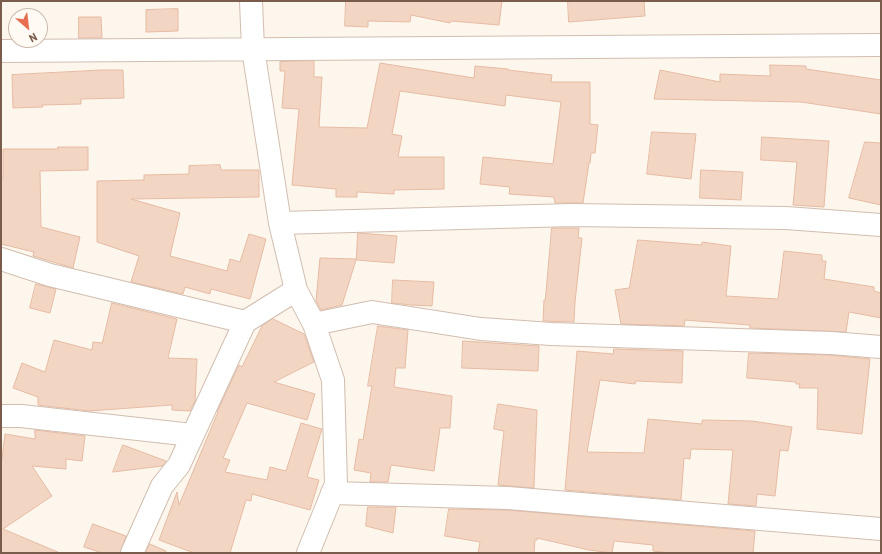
<!DOCTYPE html>
<style>
body{margin:0}
#map{position:relative;width:882px;height:554px;overflow:hidden;background:#fdf6ec;font-family:Barlow,sans-serif}
canvas{display:block}
.frame{position:absolute;inset:0;border:2px solid #7a5c4d;pointer-events:none}
.north{position:absolute;left:8px;top:8px;width:40px;height:40px;box-sizing:border-box;background:#fffaf3;border:1px solid #cabbb1;border-radius:50%;rotate:152deg;font-size:11px;font-weight:700;line-height:16px;text-align:center;color:#7a5c4d}
.north::after{content:'';display:block;margin:auto;width:14px;height:18px;background:#e76f51;clip-path:polygon(50% 0,100% 100%,50% 72%,0 100%)}
</style>
<div id="map">
<canvas width="882" height="554"></canvas>
<div class="frame"></div>
<div class="north">N</div>
</div>
<script>
const c = document.querySelector('canvas').getContext('2d');
c.lineJoin = 'round';
function paint(path, color) { c.fillStyle = color; c.fill(path, 'evenodd'); }
function stroke(path, color, width, dash) { c.strokeStyle = color; c.lineWidth = width; c.lineCap = dash ? 'butt' : 'round'; c.setLineDash(dash || []); c.stroke(path); }
const building = new Path2D(`
 M346,1H502L499,25L451,21L450,23L411,15L410,22L368,21V27L345,26Z
 M568,1H644L645,16L569,22Z
 M178,9V31L146,32V10Z
 M79,17H101L102,38H79Z
 M314,61V77H322L319,127L367,128L380,63L474,78L475,66L508,69V70L552,75L551,82H590V124L598,125L595,153H591L590,163H589L583,203H555L554,197L509,194L510,187L480,184L483,157L553,164L561,102L506,95L505,106L400,91L392,134L402,136L398,157H444V189L394,190V194L357,192V197H336V189L292,185L299,109L282,108L285,71H280V62Z
 M770,65L806,66V69L881,80V114L801,102L654,99L660,70L720,82V74L770,76Z
 M102,70H123L124,98L81,99V104L42,105L43,107L13,108L12,75Z
 M652,132L696,134L691,179L647,174Z
 M762,137L829,141L824,207L793,205L797,162L761,160Z
 M865,142L881,143V205L849,198Z
 M58,147H88V170L40,171L41,227L80,237L73,268L33,256L34,252L1,244V179L3,178V149H58Z
 M220,165L221,170H259V197L131,199L180,213L170,256L227,271L230,259L240,262L249,234L266,239L250,299L211,289L210,294L185,287L183,294L131,282L139,256L97,242V181L144,180V175L189,174V166Z
 M701,170L743,172L741,200L700,198Z
 M552,228H579L578,238H582L575,302L574,322L543,321L544,300H545Z
 M358,233L397,236L394,263L356,260L342,305L321,310L316,301L320,258L356,259Z
 M638,240L702,245V242L731,246L726,296L778,299L784,251L822,255V261H826L824,279L874,287V291L881,293V318L849,312L846,332L750,328V325L685,320L684,326L621,324L615,290L629,288Z
 M393,280L434,282L432,306L411,305L392,303Z
 M36,284L56,289L50,313L30,308Z
 M112,303L177,319L168,358L197,359L195,401L190,411L172,410V405L89,411L38,405V397L13,388L22,363L45,372L54,340L92,350L93,342L102,343Z
 M273,319L304,334L314,362L274,382L315,394L307,420L247,403L223,458L230,460L225,472L267,480L270,467L286,471L301,423L322,429L307,477L319,480L310,510L252,494L251,501L246,500L230,553H194L159,540L177,492L179,505L218,412H217L239,365L242,367L262,326Z
 M378,326L408,330L405,368H396L394,387L452,396L450,428H440L434,471L391,465L388,482H370L371,473L354,470L359,439L363,440L372,386H368Z
 M463,341L539,346L538,371L462,368Z
 M614,349L683,351L682,383L636,381L635,384L600,380L587,452L644,453L648,419L702,424V420L752,421L792,427L788,451L780,450L775,496L757,494L756,506L728,504L733,450L691,449L690,459L684,458L681,500L565,490L577,351L613,354Z
 M749,353L830,355L870,359L862,434L817,429L818,388H799L800,384H796V382L747,378Z
 M498,404L537,410L534,488L498,485L504,431L494,429Z
 M35,430L85,436L82,461L66,459V469L32,466L52,496L3,529L60,553H1V466L5,434L35,439Z
 M123,445L166,461L162,466L113,472Z
 M368,507H396L393,533L366,526Z
 M449,509L507,510L755,531L753,553H670L653,551V545L614,541L612,553L589,550L537,538V540H535L534,553H478L480,542L445,536Z
 M93,524L126,536L120,553H102L84,547Z
 M150,544L166,551V553H146Z`);
const minor = new Path2D(`
 M251,1L253,49L280,223L296,290L314,324L333,380L336,484L308,553
 M1,51L881,45
 M280,223L572,215L786,218L881,225
 M1,259L50,275L245,322
 M314,324L372,312L481,329L551,334L831,343L881,347
 M1,416H21L192,435
 M332,493L508,498L881,529
 M132,553L162,486L179,465L245,322L296,290`);
paint(building, '#f3d5c3');
stroke(building, '#e6bba3', 1);
stroke(minor, '#d1beb0', 24);
stroke(minor, '#fff', 22);
</script>
